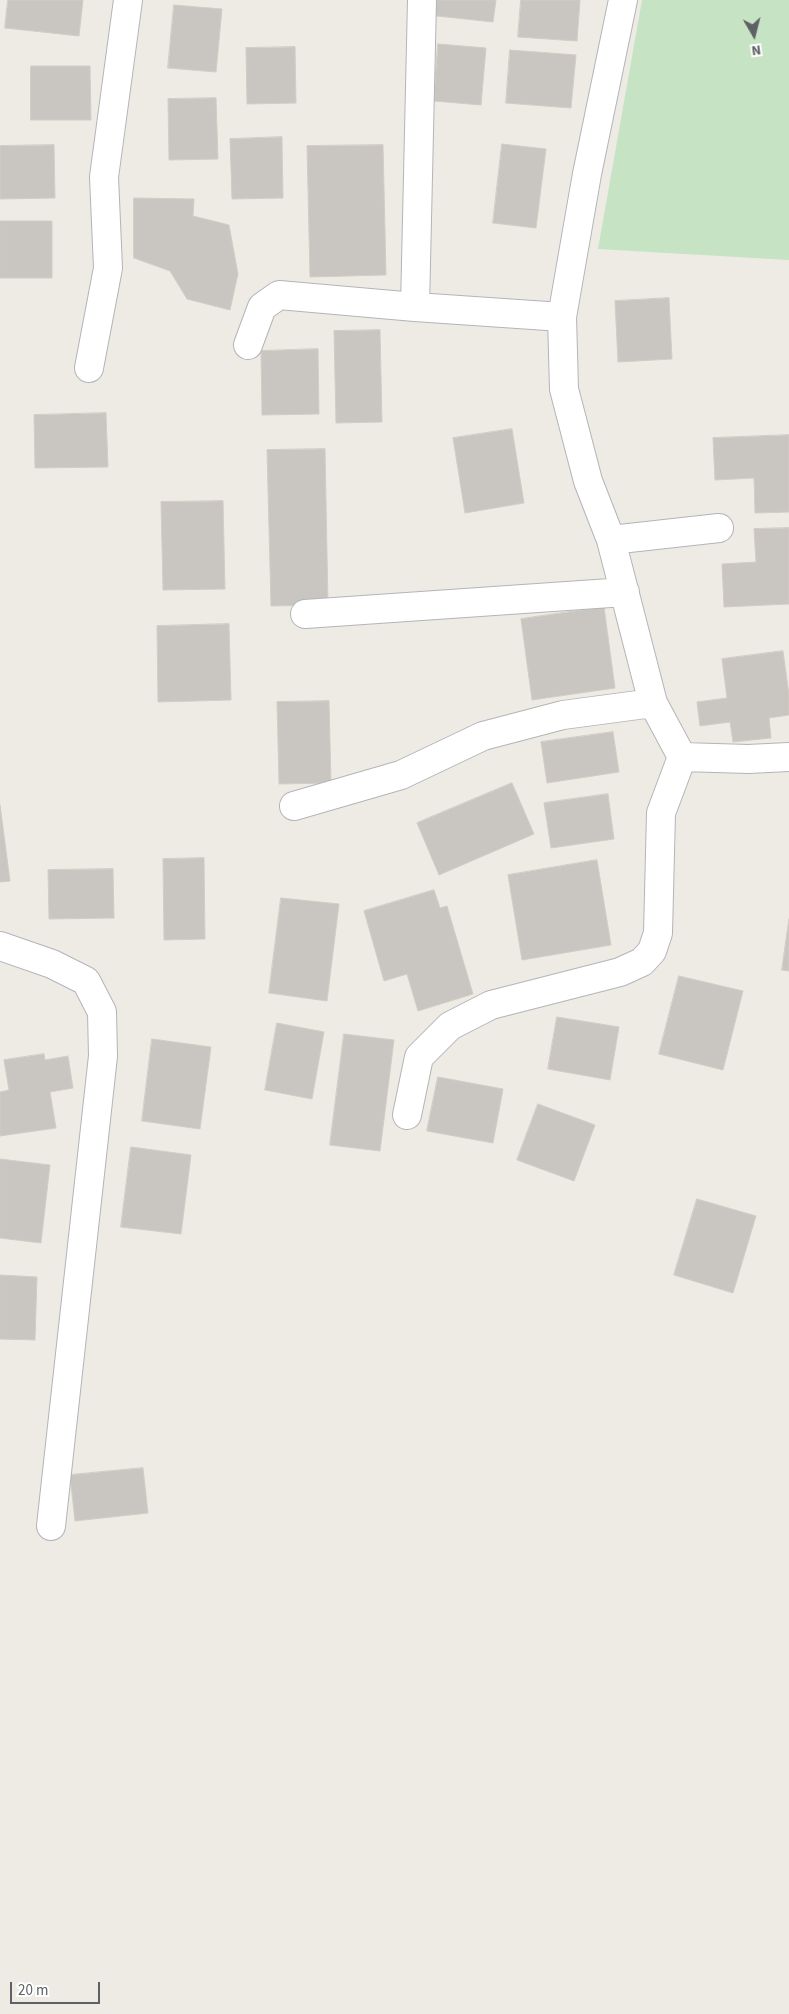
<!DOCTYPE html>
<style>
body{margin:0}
#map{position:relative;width:789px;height:2014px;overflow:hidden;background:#eeebe5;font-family:"Source Sans 3",sans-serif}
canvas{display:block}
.north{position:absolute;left:729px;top:10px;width:50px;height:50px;-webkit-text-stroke:4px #fff;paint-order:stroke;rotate:172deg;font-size:14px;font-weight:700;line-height:20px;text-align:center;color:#5d6064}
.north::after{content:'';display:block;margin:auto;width:18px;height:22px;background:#5d6064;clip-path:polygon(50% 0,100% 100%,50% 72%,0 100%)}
.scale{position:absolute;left:10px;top:1982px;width:90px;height:22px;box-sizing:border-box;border:2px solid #5d6064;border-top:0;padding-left:6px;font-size:15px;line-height:18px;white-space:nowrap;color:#5d6064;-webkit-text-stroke:4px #fff;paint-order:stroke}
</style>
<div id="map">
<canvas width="789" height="2014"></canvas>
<div class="north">N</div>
<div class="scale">20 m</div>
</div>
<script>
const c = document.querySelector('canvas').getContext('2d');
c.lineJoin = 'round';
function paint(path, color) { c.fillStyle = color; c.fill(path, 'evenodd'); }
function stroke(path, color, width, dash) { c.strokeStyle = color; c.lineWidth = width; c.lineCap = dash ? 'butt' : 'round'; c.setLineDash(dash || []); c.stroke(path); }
const green = new Path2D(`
 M642,0H789V260L598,249Z`);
const building = new Path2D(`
 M8,0H83L79,36L5,28Z
 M429,0H496L493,22L428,15Z
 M521,0H580L577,41L518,37Z
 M174,5L222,9L216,72L168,68Z
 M438,44L486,48L481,105L434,101Z
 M295,47L296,103L247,104L246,48Z
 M510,50L576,55L571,108L506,103Z
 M31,66H90L91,120H31Z
 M216,98L218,159L169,160L168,99Z
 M282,137L283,198L232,199L230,139Z
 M502,144L546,149L536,228L493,223Z
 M54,145L55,198L0,199V146Z
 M383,145L386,275L310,277L307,146Z
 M134,198L194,199L193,216L229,225L238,274L230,310L187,299L170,271L134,258Z
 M0,221H52V278H0Z
 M669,298L672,359L618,362L615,301Z
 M380,330L382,422L336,423L334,331Z
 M318,349L319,414L262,415L261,351Z
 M106,413L108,467L35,468L34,415Z
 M512,429L524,503L465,513L453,438Z
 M789,435V512L755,513L754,478L715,480L713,438Z
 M325,449L328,605L271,606L267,450Z
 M223,501L225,589L163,590L161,502Z
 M789,528V604L724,607L722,564L756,562L754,529Z
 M604,607L615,688L532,700L521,619Z
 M229,624L231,700L158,702L157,626Z
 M783,651L789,695V715L769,718L771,738L733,742L730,722L700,726L697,702L727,698L722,659Z
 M329,701L331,783L279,784L277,702Z
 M613,732L619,772L547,783L541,742Z
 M512,783L534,834L439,875L417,823Z
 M608,794L614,839L551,848L544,803Z
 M0,805L10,881L0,882Z
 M204,858L205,939L164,940L163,859Z
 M597,860L611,945L522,960L508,875Z
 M113,869L114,918L49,919L48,870Z
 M434,890L440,908L447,906L473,994L418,1011L407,974L384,981L364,911Z
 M281,898L339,904L327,1001L269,993Z
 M789,919V971L782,970Z
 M679,976L743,991L723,1070L659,1054Z
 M557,1017L619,1027L610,1080L548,1069Z
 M277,1023L324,1032L312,1099L265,1090Z
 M344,1034L394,1040L380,1151L330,1145Z
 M152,1039L211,1047L200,1129L142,1121Z
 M44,1054L45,1060L68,1056L73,1088L50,1092L56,1128L0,1136V1092L9,1090L4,1060Z
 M438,1077L503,1089L493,1143L427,1131Z
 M538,1104L595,1125L574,1181L517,1160Z
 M131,1147L191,1155L181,1234L121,1227Z
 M0,1159L50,1165L41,1243L0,1238Z
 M697,1199L756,1216L733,1293L674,1275Z
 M0,1275L37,1277L35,1340L0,1339Z
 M143,1468L148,1513L75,1521L70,1475Z`);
const minor = new Path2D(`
 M415,307L422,0
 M248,345L262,307L279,295L415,307L562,317
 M89,368L108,268L104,177L128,0
 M611,540L719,528
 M305,614L625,592
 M682,757L748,759L789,757
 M294,806L401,775L483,736L563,715L653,703
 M0,946L52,964L86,981L102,1012L103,1056L51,1526
 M407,1115L419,1057L450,1026L491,1005L620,972L642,962L652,951L658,933L661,813L682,757L653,703L611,540L588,481L564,389L562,317L587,174L623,0`);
paint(green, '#c6e3c3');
paint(building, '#c9c6c2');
stroke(building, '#d2ccc4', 1);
stroke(minor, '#b2b5b8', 30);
stroke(minor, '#fff', 28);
</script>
